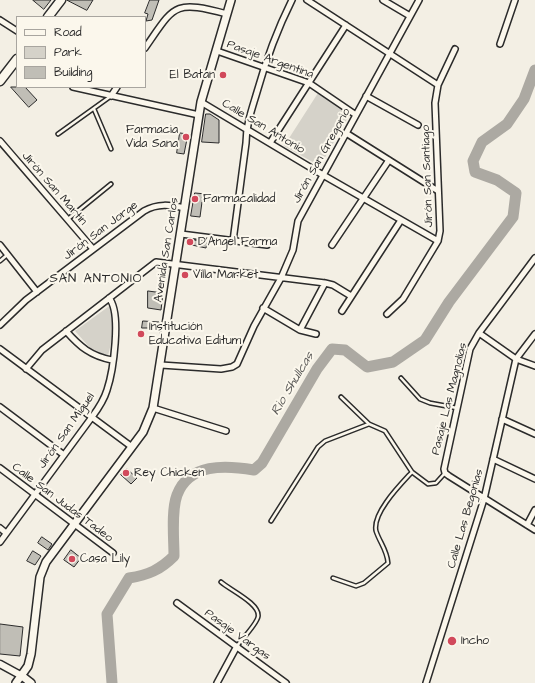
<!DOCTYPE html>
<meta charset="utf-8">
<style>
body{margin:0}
#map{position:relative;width:535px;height:683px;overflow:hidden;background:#f3efe4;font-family:"Architects Daughter",sans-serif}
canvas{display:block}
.legend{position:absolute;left:16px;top:16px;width:130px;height:72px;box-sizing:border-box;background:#fbf7ec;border:1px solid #a8a59f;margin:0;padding:5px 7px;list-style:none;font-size:12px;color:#2b2b2b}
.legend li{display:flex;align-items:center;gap:8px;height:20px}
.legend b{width:20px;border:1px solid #a8a59f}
</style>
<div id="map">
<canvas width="535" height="683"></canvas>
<ul class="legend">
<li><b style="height:5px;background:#fbf7ec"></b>Road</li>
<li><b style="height:11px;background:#d5d2c9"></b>Park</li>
<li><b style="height:11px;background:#c0beb6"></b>Building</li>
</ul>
</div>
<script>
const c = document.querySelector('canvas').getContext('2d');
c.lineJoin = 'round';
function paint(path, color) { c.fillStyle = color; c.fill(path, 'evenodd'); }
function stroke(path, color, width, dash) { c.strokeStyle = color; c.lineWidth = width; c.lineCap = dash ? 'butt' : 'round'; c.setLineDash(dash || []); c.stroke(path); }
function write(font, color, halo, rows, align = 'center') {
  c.font = font + ' "Architects Daughter",sans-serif'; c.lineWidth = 4; c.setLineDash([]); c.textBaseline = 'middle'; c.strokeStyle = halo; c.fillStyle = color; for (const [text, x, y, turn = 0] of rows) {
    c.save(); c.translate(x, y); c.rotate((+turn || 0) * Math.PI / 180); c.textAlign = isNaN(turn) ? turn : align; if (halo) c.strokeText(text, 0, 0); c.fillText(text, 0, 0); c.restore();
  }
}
const green = new Path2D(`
 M318,93L350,114L320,166L284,146Z
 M112,304L114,330L108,356L91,349L75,331Z`);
const river = new Path2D(`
 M112,683L107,614L129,578C148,575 160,570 174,556C174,539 171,511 177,495C189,463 225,465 254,470L262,463L317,369L332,349L345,350L367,367L393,362L425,340L449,302L513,217L516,193L497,180L475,172L473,161L482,142L507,124L524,99L535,70`);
const building = new Path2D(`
 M33,0H51L44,9Z
 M67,0H93L87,10Z
 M150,0H159L152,20L146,21L148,14L145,13Z
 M11,87H25L37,100L29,107Z
 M206,114H210L219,120V143L202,142Z
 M180,133L188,134L184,154L177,153Z
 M195,193L206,194L205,203L202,202L200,217L191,216Z
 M190,239L207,243L206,248L187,244Z
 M148,291L163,293L161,310L148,308Z
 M143,321L159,322V328H142Z
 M127,469L137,478L131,484L121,475Z
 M42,537L52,544L48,550L38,543Z
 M71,550L81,558L74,567L64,560Z
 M33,551L41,556L35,565L27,561Z
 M0,624L23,627L20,656L0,654Z`);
const service = new Path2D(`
 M94,109L111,149
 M58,134L111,96
 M68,219L111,184
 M0,261L7,255
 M401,378L420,399L430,403L457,408
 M341,397L369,424L385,431L412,472L428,484L436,483L445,473
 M271,521L318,447L325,441L369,424
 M333,578L356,586L364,583L388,563C387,550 380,543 376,531C372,513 401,484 412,472
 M221,582C230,590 261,604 258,617C256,625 242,639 237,646`);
const minor = new Path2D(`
 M307,0L438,85
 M383,0L410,16
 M0,20L17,31
 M500,44L515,0
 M145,48C175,5 173,0 227,14
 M217,51L309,83L356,115
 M73,87L199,115
 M111,96L117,87
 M366,96L418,125
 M201,102L323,175L438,241
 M346,133L438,191
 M0,141L93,249
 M270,143L346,25
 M181,234L267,245
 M233,241L246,143C246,125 252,109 257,92C266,60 277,30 292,0
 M0,245L37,292
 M332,245L389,160
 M535,258L479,333L470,349L444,469L445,473L449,476L535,530
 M263,308L300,330L316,334
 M342,311L401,220
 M387,314L403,299L438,241L440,231L435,103L438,85L455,49
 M0,325L26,300L144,211C158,203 170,205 185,208
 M300,330L325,283
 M66,331C80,347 91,356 112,360
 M479,333L516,359L535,366
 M0,349L132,447
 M161,365L221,369L232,367L237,364L254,326L281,278L293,250L298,221L419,0
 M26,369L42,350L156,262L325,283L333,285L351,296
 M0,407L64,455
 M153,408L226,431
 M502,419L535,434
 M493,459L535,479
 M0,468L113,553
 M527,525L535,510
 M0,528L6,533
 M0,542L92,417C98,409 104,400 107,390C113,372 122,313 109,298
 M177,603L286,683
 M217,683L237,646
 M426,683L484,499L516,359L535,334`);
const tertiary = new Path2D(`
 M0,664L22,676`);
const secondary = new Path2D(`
 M22,676L31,683
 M16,683L28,666L31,654L40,577L46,562L143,432L153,408L201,102L231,0`);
const primary = new Path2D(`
 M48,17L61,0
 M0,81L17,59`);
const markers = [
 [223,75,4,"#d1495b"],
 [186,137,4,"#d1495b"],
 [195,199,4,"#d1495b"],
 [190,242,4,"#d1495b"],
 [185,275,4,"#d1495b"],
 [141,334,4,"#d1495b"],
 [126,473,4,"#d1495b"],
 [72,559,4,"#d1495b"],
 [452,641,5,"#d1495b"]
];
const streetNames = [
 ["Pasaje Argentina",270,60,20],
 ["Calle San Antonio",263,127,31],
 ["Jirón San Gregorio",322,156,-61],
 ["Jirón San Santiago",428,176,-92],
 ["Jirón San Martín",54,189,49],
 ["Jirón San Jorge",101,231,-37],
 ["Avenida San Carlos",167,250,-81],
 ["Pasaje Las Magnolias",450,399,-76],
 ["Jirón San Miguel",67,431,-55],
 ["Calle San Judas Tadeo",62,503,37],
 ["Calle Las Begonias",466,519,-74],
 ["Pasaje Vargas",237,635,36]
];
const poiNames = [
 ["El Batan",215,75,"right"],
 ["Farmacia",178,130,"right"],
 ["Vida Sana",178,144,"right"],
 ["Farmacalidad",203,199],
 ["D'Angel Farma",198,242],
 ["Villa Market",193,275],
 ["Institución",149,327],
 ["Educativa Editum",149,341],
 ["Rey Chicken",134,473],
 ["Casa Lily",80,559],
 ["Incho",461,641]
];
const neighbourhoodNames = [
 ["SAN ANTONIO",96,279]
];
const waterNames = [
 ["Rio Shullcas",293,384,-59]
];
paint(green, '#d5d2c9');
stroke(river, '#aca9a2', 11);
paint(building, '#c0beb6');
stroke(building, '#2b2b2b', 1);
stroke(service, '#2b2b2b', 5.5);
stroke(minor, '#2b2b2b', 8);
stroke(tertiary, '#2b2b2b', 9);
stroke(secondary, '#2b2b2b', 10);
stroke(primary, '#2b2b2b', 11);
stroke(service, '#fbf7ec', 2.5);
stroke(minor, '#fbf7ec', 5);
stroke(tertiary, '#fbf7ec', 6);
stroke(secondary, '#fbf7ec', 7);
stroke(primary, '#fbf7ec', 8);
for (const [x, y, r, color] of markers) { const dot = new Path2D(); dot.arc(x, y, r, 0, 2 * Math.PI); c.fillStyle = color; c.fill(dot); stroke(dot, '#fbf7ec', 1.5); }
write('12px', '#2b2b2b', '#fbf7ec', streetNames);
write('12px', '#2b2b2b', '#fbf7ec', poiNames, 'left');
c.letterSpacing = '1px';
write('13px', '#2b2b2b', '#fbf7ec', neighbourhoodNames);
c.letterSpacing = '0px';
write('italic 13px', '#585755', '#fbf7ec', waterNames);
</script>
